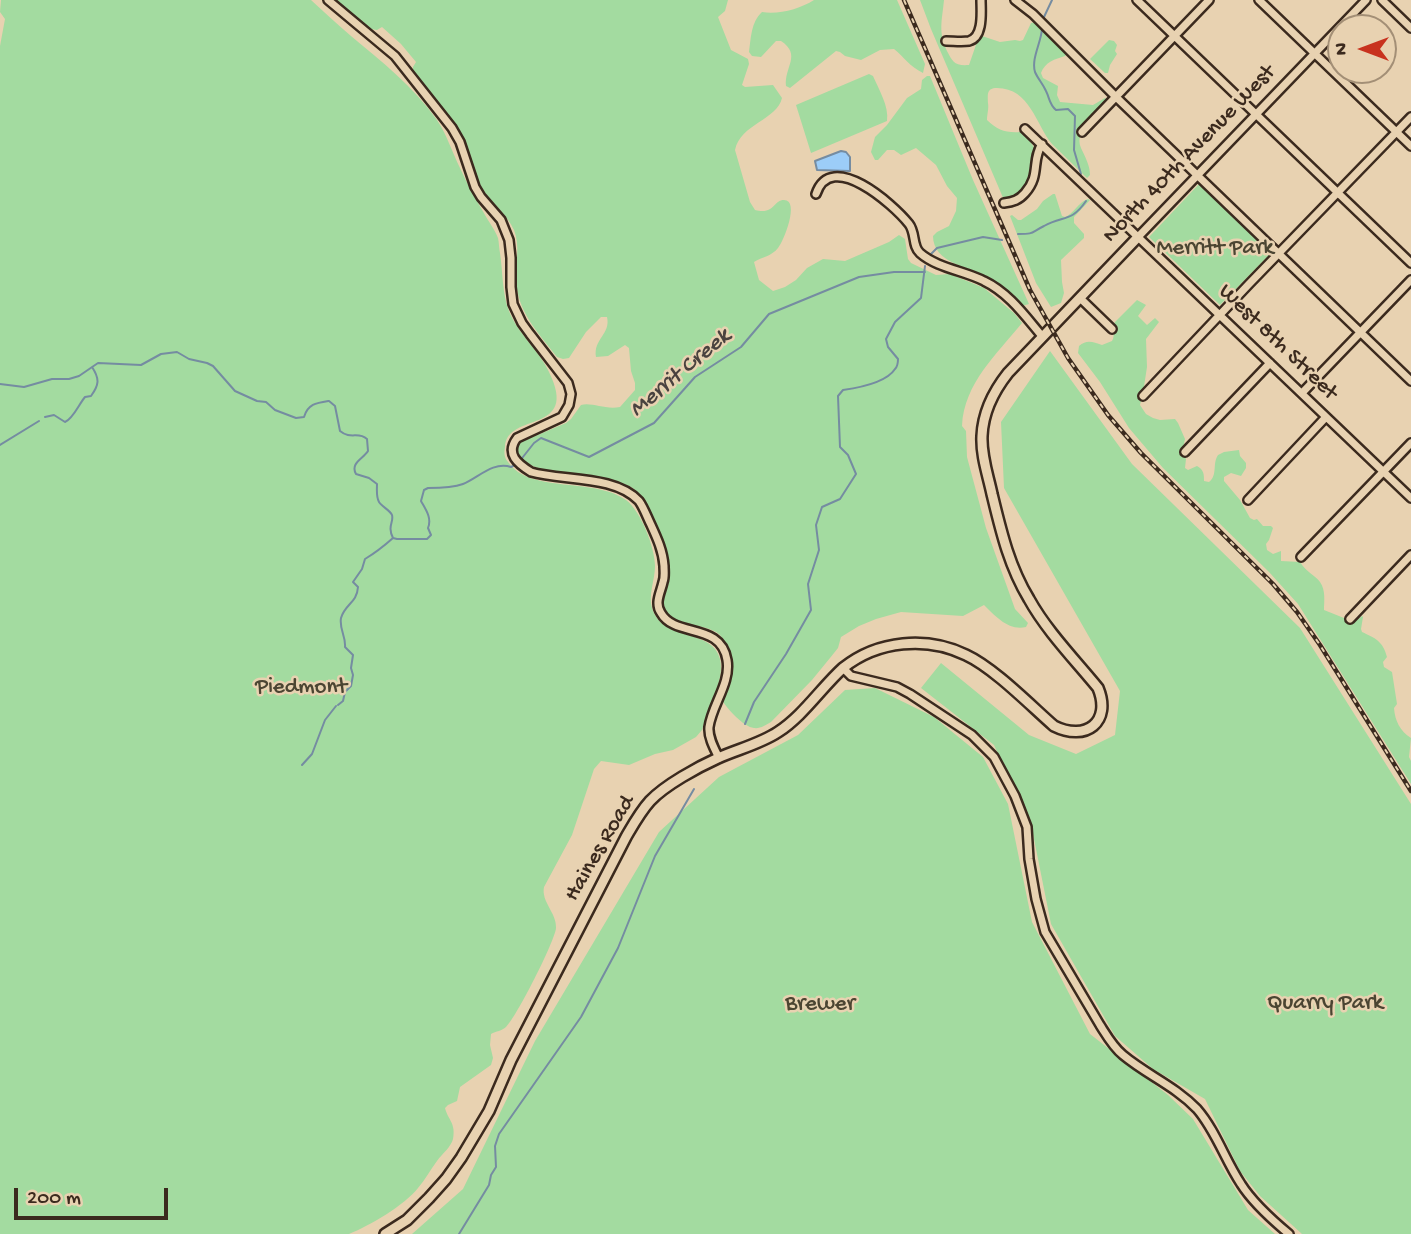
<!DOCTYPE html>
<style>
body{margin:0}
#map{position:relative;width:1411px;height:1234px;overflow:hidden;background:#e8d2b1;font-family:"Gochi Hand",sans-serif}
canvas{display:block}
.north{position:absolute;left:1327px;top:14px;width:70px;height:70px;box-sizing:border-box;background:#e8d2b1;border:2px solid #a38f76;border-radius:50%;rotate:270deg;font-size:19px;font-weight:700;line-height:28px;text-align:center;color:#3b2a1e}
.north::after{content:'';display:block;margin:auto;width:24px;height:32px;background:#c8321e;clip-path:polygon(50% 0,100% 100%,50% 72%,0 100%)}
.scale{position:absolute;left:14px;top:1188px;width:154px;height:32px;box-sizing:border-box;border:4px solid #3b2a1e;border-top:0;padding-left:9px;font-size:21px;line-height:24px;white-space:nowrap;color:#3b2a1e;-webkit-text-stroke:5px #e8d2b1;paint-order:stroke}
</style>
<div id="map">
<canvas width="1411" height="1234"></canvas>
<div class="north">N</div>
<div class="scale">200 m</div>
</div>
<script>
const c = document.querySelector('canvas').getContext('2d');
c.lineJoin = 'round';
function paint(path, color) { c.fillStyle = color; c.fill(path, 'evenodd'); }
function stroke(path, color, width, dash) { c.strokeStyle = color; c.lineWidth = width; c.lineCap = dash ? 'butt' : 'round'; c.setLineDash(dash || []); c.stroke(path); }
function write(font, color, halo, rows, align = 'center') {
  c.font = font + ' "Gochi Hand",sans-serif'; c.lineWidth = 5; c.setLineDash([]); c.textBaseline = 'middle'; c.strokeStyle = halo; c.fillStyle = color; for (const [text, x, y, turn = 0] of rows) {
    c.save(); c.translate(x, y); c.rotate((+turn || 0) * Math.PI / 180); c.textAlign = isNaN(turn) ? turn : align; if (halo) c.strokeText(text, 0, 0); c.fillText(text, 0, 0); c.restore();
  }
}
const green = new Path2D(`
 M1,0H311C324,12 337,24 351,36C381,61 414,87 437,120C447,135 452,152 460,168C467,184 476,199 485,215C489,222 495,230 498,238C499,242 499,249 500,253C503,273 502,293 509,311C518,334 539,350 549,372C580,435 507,411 505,447C504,453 504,457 508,462C530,494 594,477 626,500C641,511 655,548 655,566C655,580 648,595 652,608C662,642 713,628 720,659C725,681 708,709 702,730L696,737L673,750L655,754L629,765L601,761L594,769L572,835L544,887C541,902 557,913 556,928C555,941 516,1018 506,1027C502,1031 496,1031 491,1034L490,1045L493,1058L491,1065L460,1087L457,1101L448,1105L445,1108C448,1120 456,1123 453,1139C451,1147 442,1154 437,1161C430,1170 425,1180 418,1188C405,1205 369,1226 349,1234H0V46L5,19L0,12Z
 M336,0H728L725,11L718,17L731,50L748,59L749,64L742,85L745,87L773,85L782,98C777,120 740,124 735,150L750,202L755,210C775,215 773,200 784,200C800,200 784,241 778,248C772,256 762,257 754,262L759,280L773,291L785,287L796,280L807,268L823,259L845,261L889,242L899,235L905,239L908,259L911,263L936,275L950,274L984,288L1014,313L1022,323C997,354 964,383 962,426L966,431L967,457L986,528L1015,609L1028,623L1026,627C1009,631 996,617 984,605L963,616L901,612L876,619L859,626L841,637L838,648L830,658L812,680L771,722C766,725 760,729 754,728C744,727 727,709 722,700C726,689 733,676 733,665C733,657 730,651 726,645C724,640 721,635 716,632C701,623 673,627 664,609C659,598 669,584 670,572C671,554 647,496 631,487C620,482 607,479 595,477C573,473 534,475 520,456C516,450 517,447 521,442L566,423L571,419L581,405C592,402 605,410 620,407L635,390V383L631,371L629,348L625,345L608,356L596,357C593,339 611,334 607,317H601L586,332L569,358L563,359L557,357C537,331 517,312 516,278C516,262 520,245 514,230C507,214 490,202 481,187C472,172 471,153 463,137C451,113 428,95 413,74V67L416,62L401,44L382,27L377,30L371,29Z
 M814,0H897L925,64L923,73C909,66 905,58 894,49L880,50L861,60L845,56L840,52L836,51L790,88L786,86C784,67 802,55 781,41H776L761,57L752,56L749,52C751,38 751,22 762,12C778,15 800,9 814,0Z
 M920,0H944C942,21 938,32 947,51C953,62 954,66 969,65L978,39L982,36L1000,42L1015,40L1020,41L1023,40L1031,23L1036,22C1047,32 1055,45 1067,53L1065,56C1055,59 1045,62 1041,73L1043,78L1058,86L1057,95L1060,102L1093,105L1105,98L1108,100C1099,114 1073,129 1081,148C1085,157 1090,165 1090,175L1087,178L1052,144C1036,125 1030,88 997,88C986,88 988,95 988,103C989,109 987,114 987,120C997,130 1006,133 1020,132L1030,141L1035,149L1033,178L1022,193L1004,200L931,29Z
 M1109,40L1114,41L1117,45L1115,51L1117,54L1110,65L1108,73H1105L1090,59Z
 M869,74L873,76C879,90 889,106 887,121L811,153L796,105Z
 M927,76H930L973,180L1029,304L1022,306C1012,295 1001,284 988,277C969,267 933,263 933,236L937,232L949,226L956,211L957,198L947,186L936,165L916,148L901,155L894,150H887L878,160H875L871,152L875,137L887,125L907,98L921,89L922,80Z
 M1199,184L1271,253L1220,305L1149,237Z
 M1053,194H1055L1062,216L1065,217C1074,214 1078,202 1088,199L1090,200L1074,217V223L1084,234V238L1061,260L1062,282L1064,293L1061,303L1051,307L1036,283L1010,216L1012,215L1018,220H1021L1037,209L1043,201Z
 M1137,300L1146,305L1138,316L1147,325L1155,318L1159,322L1146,339L1147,367L1143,393L1140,405L1146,414L1153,418L1160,420L1175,419L1178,423L1185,439L1182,453L1186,459L1185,468L1188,470L1197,466C1204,470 1204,474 1204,481L1209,482C1218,475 1212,464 1218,455L1224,452L1239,450L1240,456L1246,463V468L1241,476L1231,473L1224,477V481L1240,500L1250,518L1254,520L1257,519L1263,526H1271L1273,528L1269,540L1266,544L1267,550L1273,554L1281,551V561L1300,562C1307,573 1315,575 1320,582C1326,590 1324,602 1324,610L1354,622L1362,616L1363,617L1361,629L1362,632C1375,638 1383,641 1387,657L1383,662L1384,667L1392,672L1397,704L1394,708C1395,721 1400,731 1411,738L1409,757L1411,761V784L1298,604L1269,572L1163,468L1129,428L1100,382L1078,353L1079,346C1087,339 1093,342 1102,345L1112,341C1116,335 1111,328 1115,322Z
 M1050,351L1132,464L1300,628L1411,804V1234H1302L1260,1196L1240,1171L1205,1099L1153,1069L1115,1036L1051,924L1032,829L994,745L921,688L941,663L1029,735L1076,754L1115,735L1120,691L1004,488L1001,422Z
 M875,688L934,717L983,757L1008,804L1032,922L1090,1034L1168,1095L1193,1119L1248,1210L1275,1234H412L463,1189L535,1041L659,832L719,777L798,735L845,690Z`);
const water = new Path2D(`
 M841,151L846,152L850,157V171L817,170L815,161Z`);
const stream = new Path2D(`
 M1044,17L1052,0
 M1042,29C1041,43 1031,59 1035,72C1038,79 1043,84 1046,91C1050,99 1049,104 1056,110L1068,109L1075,116L1074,150L1081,174
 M1018,234C1035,234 1030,233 1044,226C1063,215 1071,223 1086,201
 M931,254L937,248L983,237L1002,240
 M0,384L24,387L52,379H69L79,376L98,363L141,365L161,354L177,352L189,359L207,363L213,366L235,391L257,401L266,402L275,410L296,418L304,417C308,404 316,403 329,401L335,406L340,431C351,440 358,431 367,439L368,451C363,459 350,463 356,474L369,478L377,484C377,489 376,497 379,502C382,507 390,510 392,515C394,522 387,526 393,538L397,539H427L431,535L428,528C432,518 426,510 421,501L424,490L428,488C437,488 455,487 463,484C478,478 493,461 511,467L515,465
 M45,417L54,415L65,422C73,419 79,404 85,397L91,396C99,385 100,379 92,367
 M0,445L39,421
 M519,462L534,443L541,438L589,457L654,423L695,377L741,347L769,314L859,277L894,272H925
 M338,705L343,701L345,692L351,686L353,675L351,668L353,655L345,647C346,636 339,629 341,618C345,604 357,603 358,587L353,582L362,569L365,559C375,553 384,546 393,538
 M745,724L754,702L786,654L811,610L808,584L819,550L816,525L822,507L840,499L856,474L848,455L840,447L838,396L843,390C857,388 886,383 895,369C897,367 898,362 898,359L888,347L886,339L895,322L921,298L925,266
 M302,765L312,754L325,720L336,706
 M459,1234L489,1185L491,1175L496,1167L495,1146L499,1134L581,1017L618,948L655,856L694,789`);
const minor = new Path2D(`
 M328,0L395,56L452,128L460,142L475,187L481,197L501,220L509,240L511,258V287L513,304L522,323L530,334L568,383L571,394L569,405L562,417L517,438C505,454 518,464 531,472C563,481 615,475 639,501C644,508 647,517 651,525C657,538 663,551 664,566C664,571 665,577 663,582C661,592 654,603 661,613C675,638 721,622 727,660C731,683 712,705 709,727C708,737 714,748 719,758
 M1015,0L1033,14L1116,97L1411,381
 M1137,0L1411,263
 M1259,0L1411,146
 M1382,0L1411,28
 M946,41C953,41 962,42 969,41C984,37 981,11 981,0
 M1025,129L1411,498
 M1082,132L1209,0
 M816,194C831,149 893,204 909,224C916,233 912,246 920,253C937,268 965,271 984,281C1009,293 1025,316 1042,336
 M1004,203C1013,202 1019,200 1025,193C1041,175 1031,161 1042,144
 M1138,237L1366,0
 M1080,298L1112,329
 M1302,393L1411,280
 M1143,396L1249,284L1411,117
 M1185,452L1270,363
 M1248,500L1326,417
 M1301,557L1411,443
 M1350,619L1411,555
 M843,668L851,676L897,687L910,694L972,735L994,757L1015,796L1027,827L1029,859L1036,899L1045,932L1100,1025C1107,1036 1113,1047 1123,1055C1147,1075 1175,1086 1197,1109C1216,1131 1225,1160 1241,1184C1253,1203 1271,1219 1289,1234`);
const major = new Path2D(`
 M385,1234L407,1220L429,1198L446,1179L461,1158L489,1111L511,1060L626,837C633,825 640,812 650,801C665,785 698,767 718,758C738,749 760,744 778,732C803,716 821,688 843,668C878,640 927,636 966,655C994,668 1030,705 1054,726C1086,742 1112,722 1098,688C1075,660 1046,630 1029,599C1009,566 1001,531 992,494C988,475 981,456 982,436C983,412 993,392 1008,373L1138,237`);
const rail = new Path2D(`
 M904,0L1030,290L1068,358L1108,415L1141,453L1273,584L1297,612L1320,645L1411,791`);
const streetNames = [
 ["North 40th Avenue West",1190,155,-46],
 ["West 8th Street",1277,343,44],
 ["Haines Road",601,849,-60]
];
const parkNames = [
 ["Merritt Park",1215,249],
 ["Piedmont",301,688],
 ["Quarry Park",1325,1004],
 ["Brewer",820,1005]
];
const waterNames = [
 ["Merrit Creek",681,374,-40]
];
paint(green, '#a3dba0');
paint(water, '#9ccdf8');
stroke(water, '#758ca1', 2);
stroke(stream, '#758ca1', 2);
stroke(minor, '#3b2a1e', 12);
stroke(major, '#3b2a1e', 14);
stroke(minor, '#e8d2b1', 7);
stroke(major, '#e8d2b1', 9);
stroke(rail, '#3b2a1e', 4.5);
stroke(rail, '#e8d2b1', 2, [5]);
write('23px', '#3b2a1e', '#e8d2b1', streetNames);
write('23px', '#4b4532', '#e8d2b1', parkNames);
write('italic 24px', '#4a423f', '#e8d2b1', waterNames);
</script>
